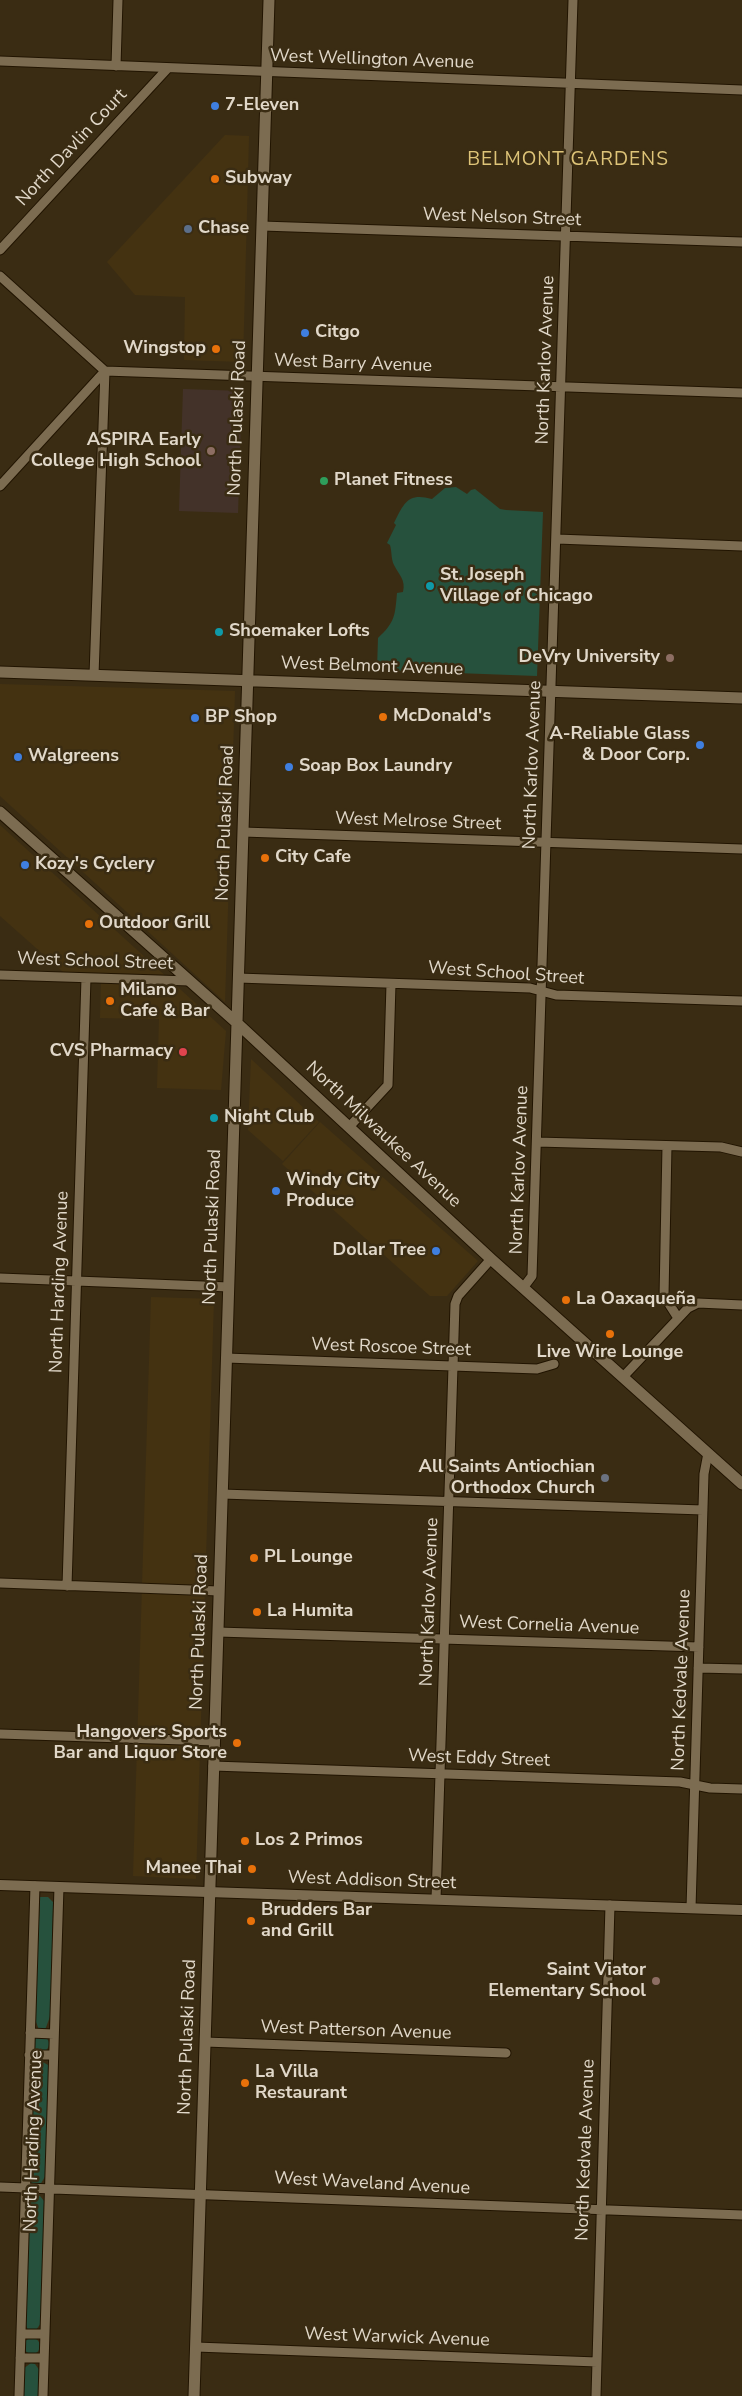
<!DOCTYPE html>
<meta charset="utf-8">
<style>
body{margin:0}
canvas{display:block;background:#3a2c13}
</style>
<canvas width="742" height="2396"></canvas>
<script>
const c = document.querySelector('canvas').getContext('2d');
c.lineJoin = 'round';
function paint(path, color) { c.fillStyle = color; c.fill(path, 'evenodd'); }
function stroke(path, color, width, dash) { c.strokeStyle = color; c.lineWidth = width; c.lineCap = dash ? 'butt' : 'round'; c.setLineDash(dash || []); c.stroke(path); }
function write(font, color, halo, rows, align = 'center') {
  c.font = font + ' "Nunito Sans",sans-serif'; c.lineWidth = 5; c.setLineDash([]); c.textBaseline = 'middle'; c.strokeStyle = halo; c.fillStyle = color; for (const [text, x, y, turn = 0] of rows) {
    c.save(); c.translate(x, y); c.rotate((+turn || 0) * Math.PI / 180); c.textAlign = isNaN(turn) ? turn : align; if (halo) c.strokeText(text, 0, 0); c.fillText(text, 0, 0); c.restore();
  }
}
const built = new Path2D(`
 M225,135L249,136L243,362L184,360L185,297L135,295L107,262Z
 M0,684L235,691L225,1002L0,796Z
 M0,825L226,1031L221,1090L157,1088L159,1019L100,1018L101,980L71,979L0,916Z
 M251,1059L319,1122L283,1161L248,1130Z
 M320,1122L478,1261L447,1296H430L282,1164Z
 M151,1297L214,1299L196,1879L133,1876Z`);
const education = new Path2D(`
 M183,389L242,391L238,513L179,511Z`);
const green = new Path2D(`
 M456,487L467,494L471,490L475,489L500,509L506,510L543,512L537,676L377,670L378,638C395,622 395,616 397,593L403,592C406,580 399,575 394,565C391,559 392,552 390,545L387,543L396,525L394,523C404,503 408,492 432,499L445,488Z
 M40,1897H48L53,1902L51,2014L45,2030H39L35,2019Z
 M33 2044a8 8 0 1 1 16 0a8 8 0 1 1-16 0Z
 M41,2061L48,2065L49,2069L46,2175L40,2185L30,2182L32,2069L34,2064Z
 M33,2195L40,2196L44,2201L41,2323L36,2330H28L25,2323L28,2203Z
 M24 2346a8 8 0 1 1 16 0a8 8 0 1 1-16 0Z
 M31,2363L35,2364L40,2371V2396H21L23,2369Z`);
const minor = new Path2D(`
 M0,61L742,90
 M116,66L118,0
 M262,226L742,242
 M0,250L168,68
 M0,276L105,371L742,393
 M0,486L105,371
 M557,539L742,546
 M94,675L105,371
 M243,832L742,849
 M0,975L190,981
 M238,978L530,988L556,995L742,1001
 M350,1126L388,1085L391,984
 M537,1142L721,1147L742,1152
 M667,1146L664,1296L678,1318
 M0,1278L229,1287
 M523,1288L532,1276L573,0
 M226,1358L537,1369L554,1364
 M623,1377L688,1308L698,1303L742,1305
 M222,1494L703,1510
 M0,1583L219,1591
 M67,1586L86,978
 M218,1632L699,1647
 M698,1668L742,1669
 M0,1734L214,1741
 M213,1766L680,1782L710,1788L742,1789
 M436,1899L455,1304L458,1296L491,1259
 M691,1908L704,1474L708,1453
 M30,2033L54,2034
 M205,2042L506,2053
 M29,2055H53
 M0,2187L742,2215
 M21,2334H45
 M196,2347L597,2362
 M20,2358H44
 M19,2396L35,1886
 M43,2396L59,1887
 M596,2396L610,1905`);
const tertiary = new Path2D(`
 M0,1885L742,1910`);
const secondary = new Path2D(`
 M0,672L742,698
 M0,812L237,1023L491,1259L742,1484
 M194,2396L269,0`);
const markers = [
 [215,106,5,"#3f7fe0"],
 [215,179,5,"#e8710a"],
 [188,229,5,"#5c6f8a"],
 [305,333,5,"#3f7fe0"],
 [216,349,5,"#e8710a"],
 [211,451,5,"#8d6e63"],
 [324,481,5,"#2e9e5b"],
 [430,586,5,"#0f9aa8"],
 [219,632,5,"#0f9aa8"],
 [670,658,5,"#8d6e63"],
 [383,717,5,"#e8710a"],
 [195,718,5,"#3f7fe0"],
 [700,745,5,"#3f7fe0"],
 [18,757,5,"#3f7fe0"],
 [289,767,5,"#3f7fe0"],
 [265,858,5,"#e8710a"],
 [25,865,5,"#3f7fe0"],
 [89,924,5,"#e8710a"],
 [110,1001,5,"#e8710a"],
 [183,1052,5,"#e0444e"],
 [214,1118,5,"#0f9aa8"],
 [276,1191,5,"#3f7fe0"],
 [436,1251,5,"#3f7fe0"],
 [566,1300,5,"#e8710a"],
 [610,1334,5,"#e8710a"],
 [605,1478,5,"#6b7280"],
 [254,1558,5,"#e8710a"],
 [257,1612,5,"#e8710a"],
 [237,1743,5,"#e8710a"],
 [245,1841,5,"#e8710a"],
 [252,1869,5,"#e8710a"],
 [251,1921,5,"#e8710a"],
 [656,1981,5,"#8d6e63"],
 [245,2083,5,"#e8710a"]
];
const streetNames = [
 ["West Wellington Avenue",372,60,2],
 ["North Davlin Court",72,148,-47],
 ["West Nelson Street",502,218,2],
 ["North Karlov Avenue",546,360,-88],
 ["West Barry Avenue",353,364,2],
 ["North Pulaski Road",238,418,-88],
 ["West Belmont Avenue",372,667,2],
 ["North Karlov Avenue",533,765,-88],
 ["West Melrose Street",418,822,2],
 ["North Pulaski Road",226,823,-88],
 ["West School Street",95,962,2],
 ["West School Street",506,974,4],
 ["North Milwaukee Avenue",383,1135,43],
 ["North Karlov Avenue",520,1170,-88],
 ["North Pulaski Road",213,1227,-88],
 ["North Harding Avenue",60,1282,-88],
 ["West Roscoe Street",391,1348,2],
 ["North Karlov Avenue",430,1602,-88],
 ["West Cornelia Avenue",549,1626,2],
 ["North Pulaski Road",200,1632,-88],
 ["North Kedvale Avenue",682,1680,-88],
 ["West Eddy Street",479,1759,2],
 ["West Addison Street",372,1881,2],
 ["West Patterson Avenue",356,2031,2],
 ["North Pulaski Road",188,2037,-88],
 ["North Harding Avenue",34,2141,-88],
 ["North Kedvale Avenue",586,2150,-88],
 ["West Waveland Avenue",372,2184,3],
 ["West Warwick Avenue",397,2338,2]
];
const poiNames = [
 ["7-Eleven",225,106],
 ["Subway",225,179],
 ["Chase",198,229],
 ["Citgo",315,333],
 ["Wingstop",206,349,"right"],
 ["ASPIRA Early",201,441,"right"],
 ["College High School",201,462,"right"],
 ["Planet Fitness",334,481],
 ["St. Joseph",440,576],
 ["Village of Chicago",440,597],
 ["Shoemaker Lofts",229,632],
 ["DeVry University",660,658,"right"],
 ["McDonald's",393,717],
 ["BP Shop",205,718],
 ["A-Reliable Glass",690,735,"right"],
 ["& Door Corp.",690,756,"right"],
 ["Walgreens",28,757],
 ["Soap Box Laundry",299,767],
 ["City Cafe",275,858],
 ["Kozy's Cyclery",35,865],
 ["Outdoor Grill",99,924],
 ["Milano",120,991],
 ["Cafe & Bar",120,1012],
 ["CVS Pharmacy",173,1052,"right"],
 ["Night Club",224,1118],
 ["Windy City",286,1181],
 ["Produce",286,1202],
 ["Dollar Tree",426,1251,"right"],
 ["La Oaxaqueña",576,1300],
 ["Live Wire Lounge",610,1353,"center"],
 ["All Saints Antiochian",595,1468,"right"],
 ["Orthodox Church",595,1489,"right"],
 ["PL Lounge",264,1558],
 ["La Humita",267,1612],
 ["Hangovers Sports",227,1733,"right"],
 ["Bar and Liquor Store",227,1754,"right"],
 ["Los 2 Primos",255,1841],
 ["Manee Thai",242,1869,"right"],
 ["Brudders Bar",261,1911],
 ["and Grill",261,1932],
 ["Saint Viator",646,1971,"right"],
 ["Elementary School",646,1992,"right"],
 ["La Villa",255,2073],
 ["Restaurant",255,2094]
];
const neighbourhoodNames = [
 ["BELMONT GARDENS",568,160]
];
paint(built, '#443211');
paint(education, '#433229');
paint(green, '#26513d');
stroke(minor, '#211400', 11);
stroke(tertiary, '#211400', 12);
stroke(secondary, '#211400', 13);
stroke(minor, '#7c6c51', 9);
stroke(tertiary, '#7c6c51', 10);
stroke(secondary, '#7c6c51', 11);
for (const [x, y, r, color] of markers) { const dot = new Path2D(); dot.arc(x, y, r, 0, 2 * Math.PI); c.fillStyle = color; c.fill(dot); stroke(dot, '#3a2c13', 2); }
write('18px', '#e1d8c9', '#3a2c13', streetNames);
write('bold 18px', '#e1d8c9', '#3a2c13', poiNames, 'left');
c.letterSpacing = '1px';
write('19px', '#dec478', '#3a2c13', neighbourhoodNames);
c.letterSpacing = '0px';
</script>
